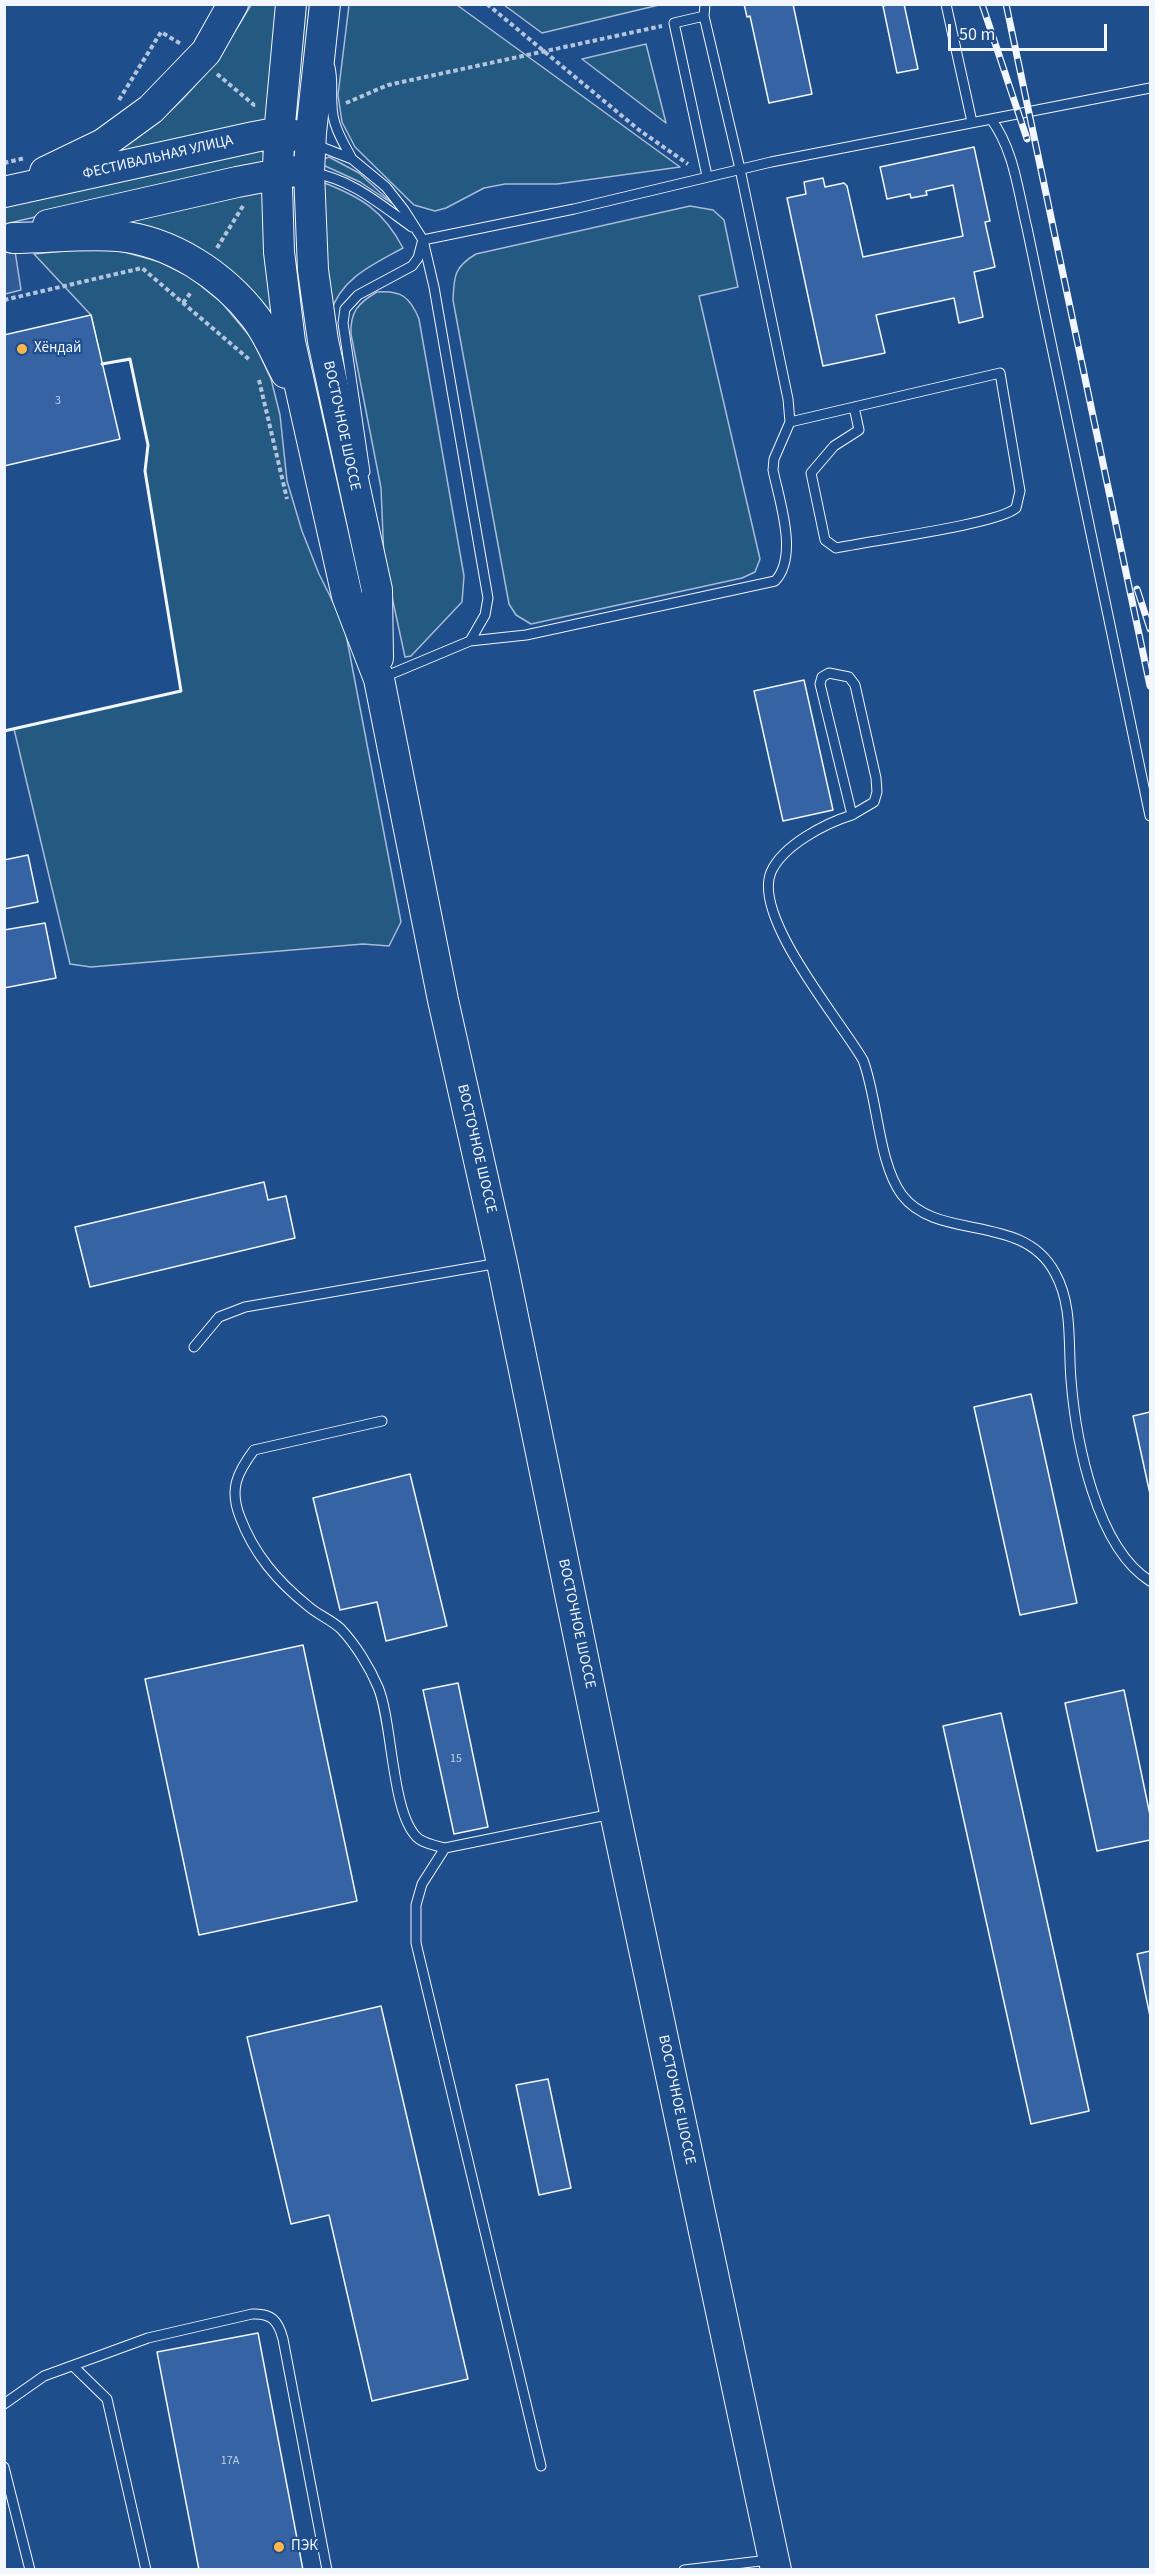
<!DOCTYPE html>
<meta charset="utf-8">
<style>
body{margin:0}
#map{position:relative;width:1155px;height:2574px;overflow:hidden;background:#1f4e8c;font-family:"Source Sans 3",sans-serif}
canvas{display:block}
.frame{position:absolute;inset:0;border:6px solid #f2f6ff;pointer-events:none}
.scale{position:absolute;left:948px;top:24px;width:159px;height:27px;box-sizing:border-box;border:3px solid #f2f6ff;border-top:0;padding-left:8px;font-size:18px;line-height:21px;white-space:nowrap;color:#f2f6ff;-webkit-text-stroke:4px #1f4e8c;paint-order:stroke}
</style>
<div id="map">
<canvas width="1155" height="2574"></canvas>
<div class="frame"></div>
<div class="scale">50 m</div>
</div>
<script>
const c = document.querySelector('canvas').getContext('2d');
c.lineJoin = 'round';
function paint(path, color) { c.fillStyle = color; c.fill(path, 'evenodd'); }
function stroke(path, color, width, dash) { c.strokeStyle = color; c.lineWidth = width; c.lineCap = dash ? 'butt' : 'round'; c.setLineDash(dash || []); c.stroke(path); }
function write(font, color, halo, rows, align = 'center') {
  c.font = font + ' "Source Sans 3",sans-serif'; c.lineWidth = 4.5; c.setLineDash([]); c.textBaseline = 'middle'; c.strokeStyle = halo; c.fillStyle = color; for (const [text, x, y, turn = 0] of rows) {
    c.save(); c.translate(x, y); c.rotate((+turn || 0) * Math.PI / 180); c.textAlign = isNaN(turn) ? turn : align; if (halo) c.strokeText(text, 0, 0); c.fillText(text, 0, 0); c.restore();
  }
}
const green = new Path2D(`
 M251,5H280L267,120L104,157C121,146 139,136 155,124C196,92 225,49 251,5Z
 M304,5H314L299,113L296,115Z
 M349,5H457L680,167L557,184H505L484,188L446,208L435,211L414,205L355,147L342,122L338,95Z
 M504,5H659L542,33Z
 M646,44L666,123L582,59Z
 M260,149L263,152L265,160L259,165L5,224L4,203Z
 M329,157L359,173L393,204L360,182L323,165L324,159Z
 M322,182C361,197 383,210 403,248C374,264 341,278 331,312L325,252Z
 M264,190L274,321L121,221Z
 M690,206L713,210L724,220L738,287L699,296L760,559L755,572L742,578L531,624L516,615L509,604L453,300C454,276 454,267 476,254Z
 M74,250H117L160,262L190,277L222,303L253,340L271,379L280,415L287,481L302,531L319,574L344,624L401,922L389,946L363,944L91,967L70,964L14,729L181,691L145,471L148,445L130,360L102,364L91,315L34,254Z
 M377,292C401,290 410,297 419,319L464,576L462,602L411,656L405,657L384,560L381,488L351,334C350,312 358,303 377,292Z`);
const parking = new Path2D(`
 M15,251L21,290L5,294L4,253Z`);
const building = new Path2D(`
 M744,4H793L812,94L769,103L750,16L747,17Z
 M891,4H904L918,69L897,73L883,6Z
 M974,147L990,221L985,222L995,267L974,272L983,317L959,323L954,298L876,315L885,353L823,366L787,198L806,194L804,182L823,178L825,187L844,183L847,186L863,257L963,236L953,185L926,191L927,195L911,198L910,194L887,199L880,167Z
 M91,315L120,439L4,466V335Z
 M804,680L833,810L783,821L754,691Z
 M28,855L38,902L4,909V860Z
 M45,923L56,978L4,988V930Z
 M264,1182L268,1200L286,1196L295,1238L90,1287L75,1227Z
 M1031,1394L1077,1603L1020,1615L974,1407Z
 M1150,1412V1494L1133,1416Z
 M410,1474L447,1626L386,1641L377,1602L340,1610L313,1498Z
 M303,1645L357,1901L199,1935L145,1679Z
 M458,1683L488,1827L454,1834L423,1690Z
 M1124,1690L1150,1815V1840L1097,1851L1065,1703Z
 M1001,1713L1089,2111L1031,2124L943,1726Z
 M1150,1951V2016L1137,1954Z
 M381,2006L468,2379L372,2401L329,2215L291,2224L247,2037Z
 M548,2079L571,2188L539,2195L516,2085Z
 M258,2333L303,2570H199L157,2352Z`);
const path = new Path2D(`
 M487,4L639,130L688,164
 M217,74L254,105H258
 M119,100L161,32L181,44
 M346,103L388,85L662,26
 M4,163L25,158
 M217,248L243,206
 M4,300L142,268L251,361
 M183,303L192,291
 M259,380L287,499`);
const lane = new Path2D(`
 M946,4L972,122
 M704,16L674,23L707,176
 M330,67C333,80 331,92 332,105C332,125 343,142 352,159
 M991,119C1014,150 1018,191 1027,228L1150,816
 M316,145L352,159L386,187L404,210L423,240L434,287L488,598L485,615L470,641L526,635L775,581C799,556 779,500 773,470L774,459L790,422L788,399L740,169L704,16L705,4
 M312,173C350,178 381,205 412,227
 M423,240L574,209L771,162L1150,88
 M790,422L1000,373L1020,491L1016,508C999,524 868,541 836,548L825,540L811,473L834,446L859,430L854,407
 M365,472L343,323L345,309L358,295L412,266L418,258L422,243
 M384,677L470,641
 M852,815L874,802L877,792L876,778L855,685L849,677L829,673L822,677L820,684L852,815C826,823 783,845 771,872C752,917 840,1020 863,1060C878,1099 878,1163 902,1195C938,1242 1023,1212 1055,1273C1073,1305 1068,1345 1071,1380C1076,1441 1096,1547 1150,1581
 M194,1347L219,1317L245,1307L499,1263
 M382,1421L254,1450C237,1473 229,1489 240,1517C254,1554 277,1581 308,1606C318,1615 332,1620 341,1629C356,1645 370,1668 378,1687C393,1722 391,1817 419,1839C426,1844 437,1846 445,1848L612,1814
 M445,1848L422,1884L416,1905V1943L541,2466
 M73,2366L107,2399L146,2570
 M4,2404L44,2376L148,2338L252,2314C271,2313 278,2320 283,2339L327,2570
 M4,2467L30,2570
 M684,2570L769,2560`);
const primary = new Path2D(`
 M291,4L280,124L277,187L279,252L290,342L347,596L379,679L443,1000L502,1263L615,1813L776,2570
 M325,4L311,133L309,172L313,270L323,341L377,590L378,658
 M45,172L103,144L151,109L206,52L233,4
 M4,192L254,137L280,132L298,136
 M48,225L237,182L295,171
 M13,238C47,238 84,233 118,236C171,241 223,275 255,317C268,334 276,354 286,373`);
const rail = new Path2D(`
 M982,4L1027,139
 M1006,4L1150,686
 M1137,589L1150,629`);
const wall = new Path2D(`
 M4,731L181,691L145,471L148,445L130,359L102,364`);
const markers = [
 [22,349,6,"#ffb74d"],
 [279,2547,6,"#ffb74d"]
];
const numberNames = [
 ["3",58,401],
 ["15",456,1759],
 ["17А",230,2461]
];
const streetNames = [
 ["ФЕСТИВАЛЬНАЯ УЛИЦА",158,158,-13],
 ["ВОСТОЧНОЕ ШОССЕ",341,426,78],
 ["ВОСТОЧНОЕ ШОССЕ",476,1149,77],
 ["ВОСТОЧНОЕ ШОССЕ",576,1624,78],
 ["ВОСТОЧНОЕ ШОССЕ",676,2100,78]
];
const poiNames = [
 ["Хёндай",34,349],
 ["ПЭК",291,2547]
];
paint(green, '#245a82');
stroke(green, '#a8bbd7', 1.5);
paint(parking, '#305b95');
stroke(parking, '#a8bbd7', 1.5);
paint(building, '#3563a3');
stroke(building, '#f2f6ff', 1.5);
stroke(lane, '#f2f6ff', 11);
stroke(primary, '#f2f6ff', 32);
stroke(path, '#b3c4dc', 4, [4.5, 3]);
stroke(lane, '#1f4e8c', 9);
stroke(primary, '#1f4e8c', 30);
stroke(rail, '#f2f6ff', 7);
stroke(rail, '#1f4e8c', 4.5, [14]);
stroke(wall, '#f2f6ff', 3);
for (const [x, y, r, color] of markers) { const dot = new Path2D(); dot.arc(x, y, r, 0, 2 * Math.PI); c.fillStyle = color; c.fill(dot); stroke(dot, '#1f4e8c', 2); }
write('12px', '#c3d1e8', null, numberNames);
write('15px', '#f2f6ff', '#1f4e8c', streetNames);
write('15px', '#f2f6ff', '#1f4e8c', poiNames, 'left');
</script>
